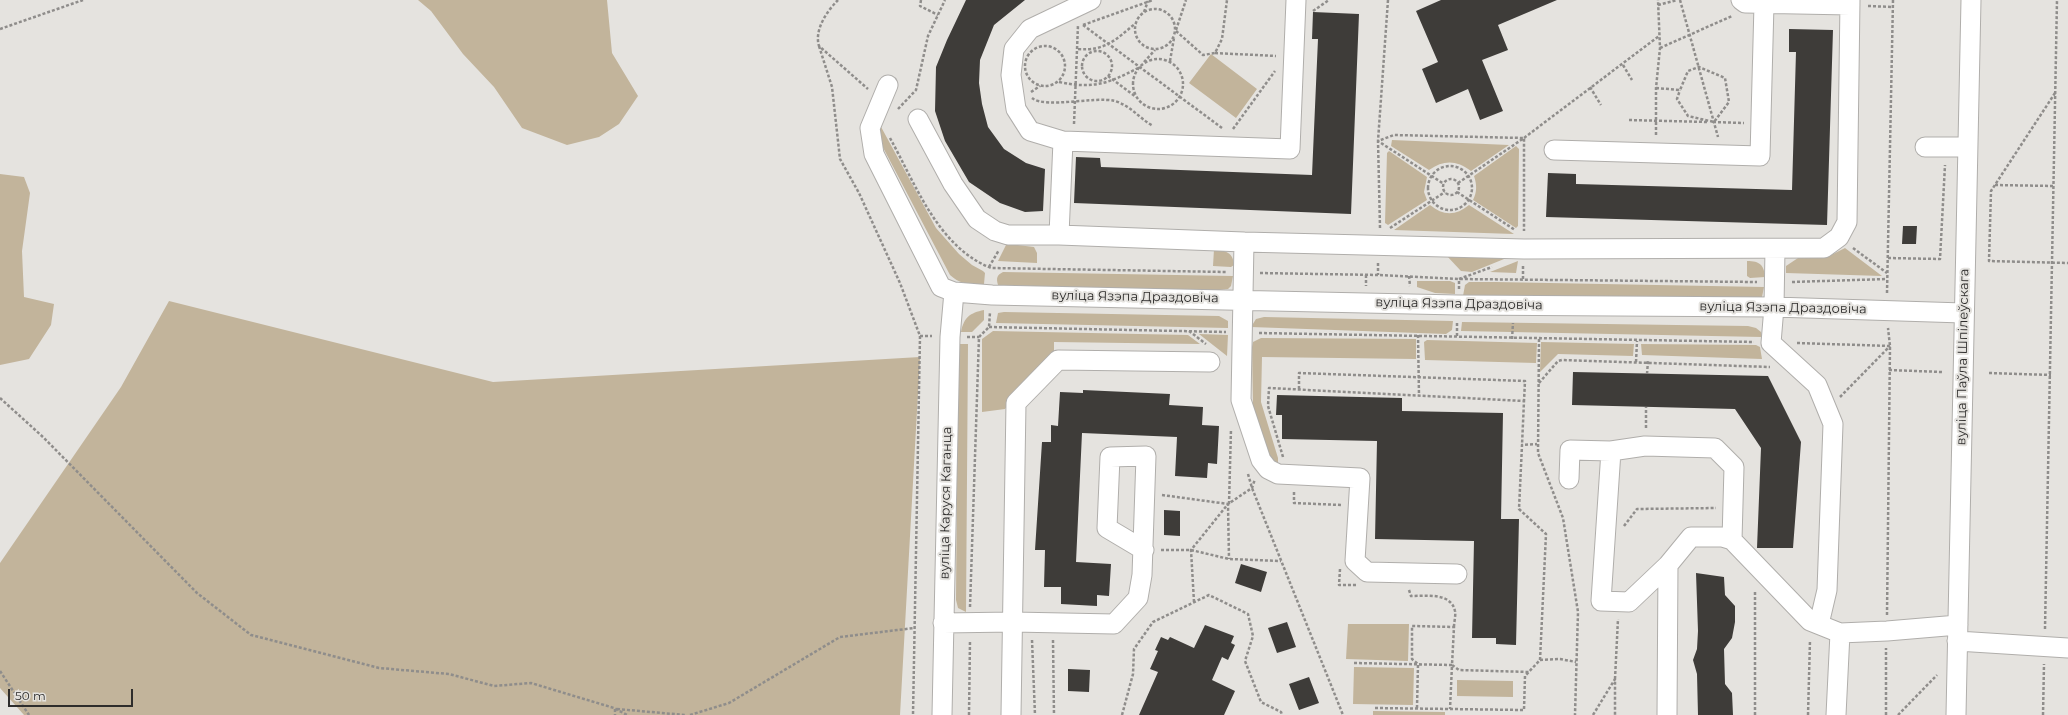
<!DOCTYPE html>
<meta charset="utf-8">
<style>
body{margin:0}
#map{position:relative;width:2068px;height:715px;overflow:hidden;background:#e5e3df;font-family:Montserrat,sans-serif}
canvas{display:block}
.scale{position:absolute;left:8px;top:689px;width:125px;height:18px;box-sizing:border-box;border:2px solid #2e2d2c;border-top:0;padding-left:5px;font-size:12px;line-height:14px;white-space:nowrap;color:#2e2d2c;-webkit-text-stroke:3px #e5e3df;paint-order:stroke}
</style>
<div id="map">
<canvas width="2068" height="715"></canvas>
<div class="scale">50 m</div>
</div>
<script>
const c = document.querySelector('canvas').getContext('2d');
c.lineJoin = 'round';
function paint(path, color) { c.fillStyle = color; c.fill(path, 'evenodd'); }
function stroke(path, color, width, dash) { c.strokeStyle = color; c.lineWidth = width; c.lineCap = dash ? 'butt' : 'round'; c.setLineDash(dash || []); c.stroke(path); }
function write(font, color, halo, rows, align = 'center') {
  c.font = font + ' Montserrat,sans-serif'; c.lineWidth = 4; c.setLineDash([]); c.textBaseline = 'middle'; c.strokeStyle = halo; c.fillStyle = color; for (const [text, x, y, turn = 0] of rows) {
    c.save(); c.translate(x, y); c.rotate((+turn || 0) * Math.PI / 180); c.textAlign = isNaN(turn) ? turn : align; if (halo) c.strokeText(text, 0, 0); c.fillText(text, 0, 0); c.restore();
  }
}
const green = new Path2D(`
 M418,0H607L612,53L638,96L619,124L599,137L567,145L522,128L494,87L463,54L431,11Z
 M1211,54L1257,89L1236,118L1189,83Z
 M880,125L936,228L959,254L972,265L983,271L985,273L984,284C969,284 961,285 950,275L878,138Z
 M1392,140L1509,145L1471,171C1456,160 1444,160 1429,170L1391,146Z
 M1516,146L1519,149L1518,226L1516,228L1473,200C1477,192 1477,185 1474,176Z
 M1389,151L1427,177L1424,192L1427,200L1388,225L1385,223L1387,153Z
 M0,174L24,177L30,193L22,251L24,297L54,304L51,325L29,359L0,365Z
 M1430,205C1443,216 1456,216 1469,205L1514,234L1394,230Z
 M1009,244L1034,247L1037,253V263L998,261L1006,245Z
 M1845,248L1882,276L1786,273V266L1798,258H1825Z
 M1214,249C1226,251 1233,252 1234,265L1231,267L1213,266Z
 M1446,255L1509,257L1472,272L1461,271Z
 M1518,261L1516,273L1490,272Z
 M1747,261C1760,261 1764,265 1765,277L1750,278L1747,276Z
 M1003,272L1233,276L1231,286L1228,289L1212,291L998,285C996,278 997,275 1003,272Z
 M1417,281H1450L1455,283V294L1435,293L1417,287Z
 M1469,282H1495L1764,287L1762,297L1759,300L1463,296L1465,285Z
 M169,301L493,382L920,357L900,715H24L0,688V563L121,387Z
 M984,310V320L972,332H961C964,317 970,313 984,310Z
 M1004,312L1219,316L1228,321V328L996,323L998,313Z
 M1264,317L1453,321L1452,330L1446,334L1251,327L1256,319Z
 M1462,322L1748,326L1756,328L1761,332L1762,337L1461,331Z
 M993,331L1188,335L1200,344L1054,342V351L1005,409L982,412V339Z
 M1199,334L1228,335L1227,356Z
 M1261,338L1416,339V359L1262,357L1261,402L1278,458V463L1269,461L1253,408L1252,347L1253,342Z
 M1427,340L1537,343L1536,363L1425,360L1424,342Z
 M1541,342L1634,344L1633,356L1558,354L1540,372Z
 M958,344H968L966,612L958,608L956,600Z
 M1641,344L1756,345L1760,347L1762,359L1642,355Z
 M1348,624H1409L1408,661L1346,659Z
 M1354,667L1414,668L1413,705L1353,704Z
 M1457,680L1513,681V697L1457,696Z
 M1373,711L1445,712V715H1373Z`);
const building = new Path2D(`
 M966,0H1025L994,25L980,60L979,83L982,104L988,127L1004,149L1026,163L1045,169L1043,211L1025,212L1000,203L969,182L945,141L935,111L936,67L947,40Z
 M1441,0H1557L1498,25L1508,50L1482,60L1503,111L1480,120L1468,89L1436,103L1422,69L1438,62L1416,11Z
 M1313,12L1359,14L1351,214L1074,203L1076,157L1100,158L1101,167L1312,175L1318,39H1312Z
 M1789,29L1833,30L1827,225L1546,217L1548,173L1576,174V184L1792,190L1796,52H1789Z
 M1903,226H1917L1916,244H1902Z
 M1573,372L1768,376L1801,442L1793,548H1757L1761,448L1735,409L1572,405Z
 M1083,390L1170,394L1169,405L1203,407L1202,425L1219,426L1217,464L1208,463L1207,478L1175,476L1177,437L1082,433L1076,562L1111,564L1109,596L1097,595V606L1061,604V587H1044L1045,550H1035L1042,442H1051V425L1058,426L1060,392L1083,393Z
 M1277,395L1402,398V411L1503,413L1501,519H1519L1516,645L1496,644V638H1472L1474,541L1375,539L1377,441L1282,439V415H1276Z
 M1164,510L1180,511V536L1164,535Z
 M1241,564L1267,572L1261,592L1235,583Z
 M1696,573L1724,577L1725,595L1735,606V622L1732,638L1724,649L1725,684L1732,693L1733,715H1698L1697,674L1693,660L1697,649L1698,631Z
 M1287,622L1296,647L1277,653L1268,628Z
 M1205,625L1234,636L1231,643L1235,645L1228,660L1222,657L1212,680L1235,691L1224,715H1139L1158,672L1150,669L1158,651L1155,650L1161,637L1168,640L1170,637L1194,648Z
 M1068,669L1090,670L1089,692L1068,691Z
 M1309,677L1319,703L1299,710L1289,684Z`);
const path = new Path2D(`
 M838,0C827,11 814,30 819,46L868,89
 M921,0L920,6L938,15
 M1388,0L1378,141L1444,184
 M1680,0L1718,137
 M1658,5L1677,0
 M1868,6L1893,7
 M1135 29a20 20 0 1 1 40 0a20 20 0 1 1-40 0Z
 M1313,11L1329,0
 M1144,12L1148,1
 M1083,25L1222,128
 M1083,25L1153,0
 M0,29L83,0
 M1176,30L1186,0
 M1176,31L1203,55L1215,53L1222,39L1227,0
 M1025 66a20 20 0 1 1 40 0a20 20 0 1 1-40 0Z
 M819,46L832,87L840,159L859,193L900,283L920,336L913,715
 M1660,48L1732,16
 M1078,49C1106,51 1115,40 1136,23
 M1082 66a15 15 0 1 1 30 0a15 15 0 1 1-30 0Z
 M1215,53L1276,56
 M1133 84a25 25 0 1 1 50 0a25 25 0 1 1-50 0Z
 M1170,61L1174,38
 M1144,62L1155,50
 M1623,65L1632,80
 M1108,76L1136,97
 M1059,82C1092,89 1108,84 1138,68
 M1590,87L1601,105
 M1656,88L1680,90L1688,71L1699,67L1725,78L1729,102L1714,122L1688,116L1677,99L1680,90
 M1031,92L1040,86
 M2055,93L1991,191L1989,261L2068,263
 M1032,98C1046,109 1094,96 1115,101C1131,106 1139,118 1153,126
 M898,109L916,90L928,36L945,0
 M1629,120L1708,122
 M1713,122L1744,123
 M1074,124L1078,25
 M1233,129L1275,71
 M1656,135V88L1660,48L1658,0
 M890,138C916,185 938,247 991,268L1227,272
 M1428 188a22 22 0 1 1 44 0a22 22 0 1 1-44 0Z
 M1443 187a8 8 0 1 1 16 0a8 8 0 1 1-16 0Z
 M1458,183L1524,138L1659,36
 M1995,185L2054,186
 M1457,192L1515,230
 M1380,228L1378,141L1394,135L1524,138V231
 M1390,228L1445,192
 M1853,248L1887,273
 M1888,258L1940,259L1945,165
 M1378,263V275
 M989,267L999,250
 M1260,273L1378,275L1459,279L1757,282
 M1366,275V286
 M1409,276L1410,286
 M1523,279V265
 M1792,282L1887,279
 M1459,289V279L1492,267
 M1887,293L1893,0
 M989,327L1226,332
 M1189,331L1206,344
 M1259,333L1754,342
 M1418,335L1419,396
 M920,336H932
 M1457,336V322
 M967,337H979
 M1512,339L1513,323
 M1539,339L1538,453L1563,518L1578,612L1575,715
 M1797,343L1890,346
 M1636,362L1637,341
 M1889,370L1942,372
 M1989,373L2051,375
 M1647,374L1648,361
 M1539,383L1558,361L1562,360L1770,367
 M1299,389V373L1525,381L1524,401
 M1840,397L1890,346
 M0,398L43,437L197,593L251,635L379,668L449,674L494,686L531,683L614,708L627,715
 M1646,428V407
 M1283,457L1268,406L1269,388L1524,401L1522,445
 M1248,474L1252,488L1343,715
 M1294,492V503L1341,505
 M1162,495L1228,504L1252,488L1255,479
 M1229,504L1231,429
 M1624,526L1637,509L1716,508
 M1161,550H1191L1229,559L1281,561
 M1340,569L1339,585H1356
 M1409,590L1411,596C1425,596 1451,592 1455,611C1456,615 1454,622 1454,627
 M1194,602L1191,550L1228,504L1229,559
 M970,607L979,337L989,327L990,312
 M1887,615L1890,346L1888,328
 M2045,629L2057,0
 M1032,640L1035,715
 M1053,640L1054,715
 M1540,660L1560,659L1576,662
 M1354,663L1452,665L1450,709
 M0,671L29,715
 M1615,679L1618,619
 M1375,708L1524,710L1525,676L1540,660L1546,534L1519,509L1522,445L1537,444
 M1417,708L1418,664L1412,659V626L1454,627L1452,665L1459,670L1529,672
 M615,709V715
 M617,709L685,715
 M690,715L729,703L840,637L914,628
 M969,715L970,640
 M1122,715L1133,674L1134,649L1153,622L1209,595L1248,614L1253,636L1245,661L1261,702L1281,712L1282,715
 M1593,715L1615,679V715
 M1755,715V590
 M1808,715L1810,640
 M1886,715V648
 M1898,715L1937,675
 M2043,715L2044,664`);
const minor = new Path2D(`
 M1741,0L1745,3L1850,5
 M888,85L870,128L874,154L941,287L954,292L992,295L1458,305L1774,307L1963,313
 M918,119L953,184L977,219L995,231L1008,235H1059L1244,242
 M1063,141L1030,131L1016,109L1011,75L1014,49L1030,29L1091,0
 M1925,147H1967
 M1554,150L1760,156L1764,4
 M1059,235L1063,141L1290,149L1296,0
 M1775,249L1774,307L1771,343L1817,385L1833,424L1827,590L1819,624
 M1611,451L1601,601L1629,602L1668,565
 M1569,479L1570,450L1611,451L1645,446L1715,448L1734,467L1732,540
 M1457,574L1367,572L1355,561L1360,478L1278,474L1268,469L1261,460L1241,400L1244,242L1524,249L1824,248L1839,237L1847,222L1850,0
 M943,623L1013,622L1114,624L1138,598L1142,575L1146,456L1110,457L1107,528L1144,550
 M1957,641L2068,648
 M942,715L950,337L954,292
 M1011,715L1016,403L1058,360L1210,362
 M1667,715L1668,565L1691,537H1722L1732,540L1810,621L1840,633L1887,631L1958,625
 M1836,715L1840,633
 M1956,715L1971,0`);
const streetNames = [
 ["вуліца Язэпа Драздовіча",1135,297,1],
 ["вуліца Язэпа Драздовіча",1459,304,1],
 ["вуліца Язэпа Драздовіча",1783,308,1],
 ["вуліца Паўла Шпілеўскага",1963,357,-89],
 ["вуліца Каруся Каганца",946,503,-89]
];
paint(green, '#c2b49b');
paint(building, '#3e3c39');
stroke(minor, '#b0aeab', 21);
stroke(path, '#8f8d8b', 2.5, [3, 2]);
stroke(minor, '#fff', 19);
write('13px', '#2e2d2c', '#e5e3df', streetNames);
</script>
